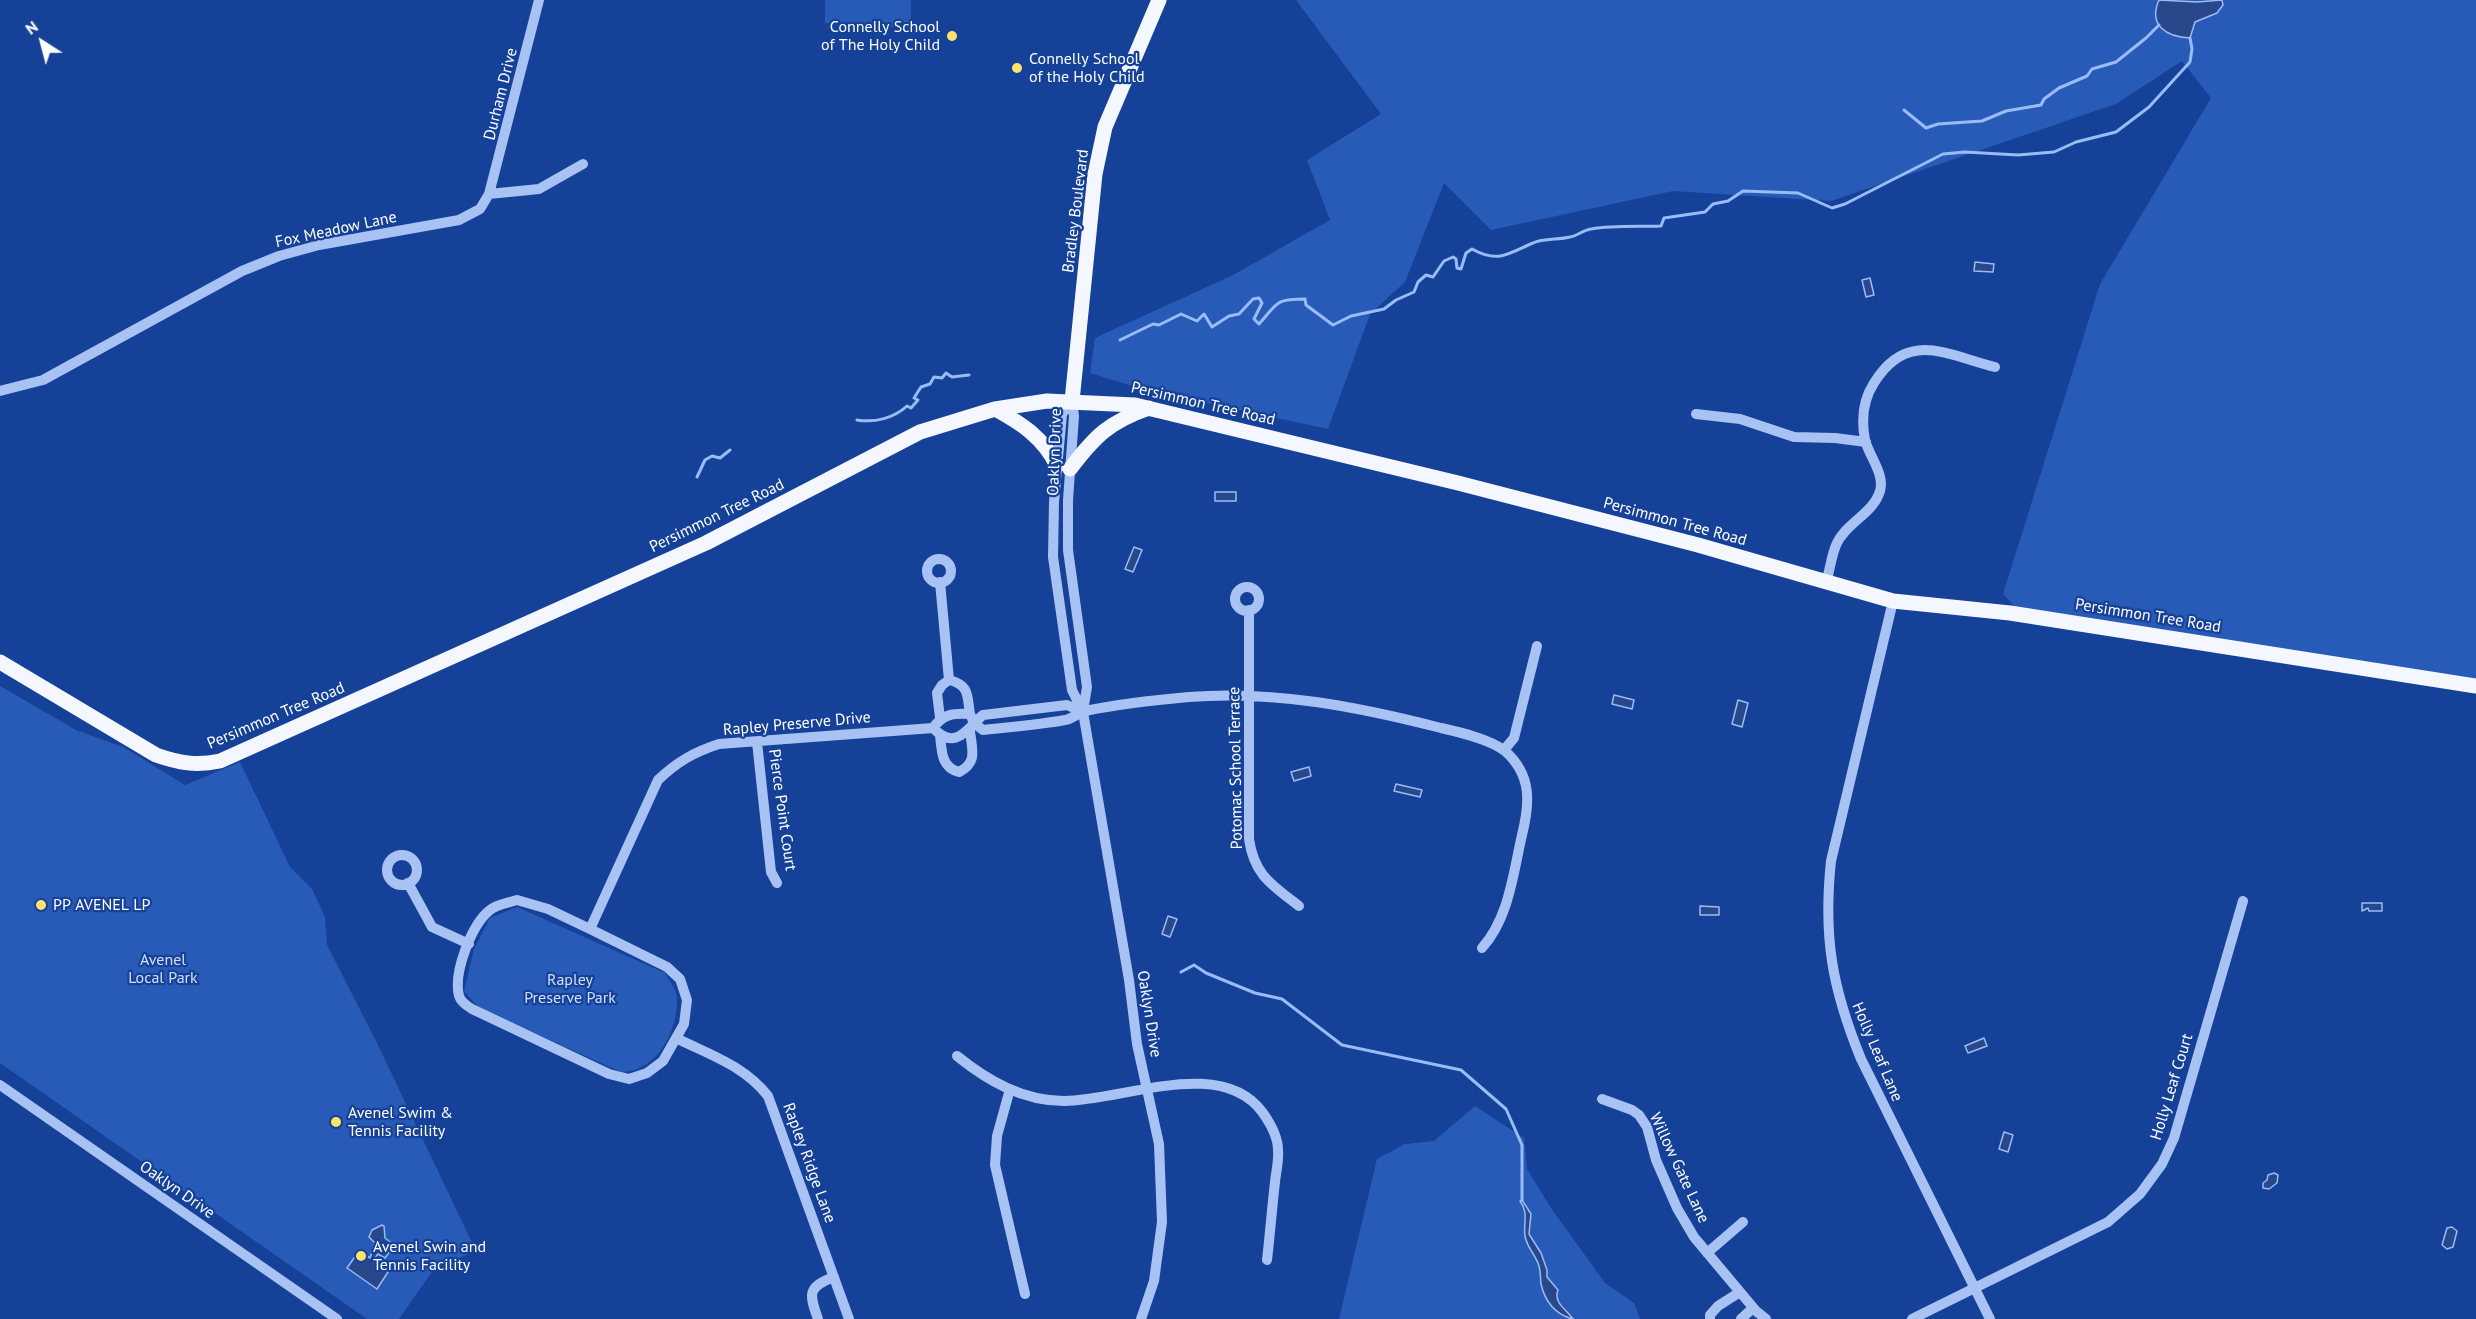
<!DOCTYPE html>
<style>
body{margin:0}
#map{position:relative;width:2476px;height:1319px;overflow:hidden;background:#154199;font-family:"PT Sans",sans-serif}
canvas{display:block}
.north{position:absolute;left:12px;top:12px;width:60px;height:60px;-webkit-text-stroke:4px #154199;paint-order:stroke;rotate:324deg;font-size:16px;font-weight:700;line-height:24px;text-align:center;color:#fff}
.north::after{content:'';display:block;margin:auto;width:21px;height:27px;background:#fff;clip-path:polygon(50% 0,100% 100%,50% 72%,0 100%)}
</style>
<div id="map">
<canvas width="2476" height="1319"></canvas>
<div class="north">N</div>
</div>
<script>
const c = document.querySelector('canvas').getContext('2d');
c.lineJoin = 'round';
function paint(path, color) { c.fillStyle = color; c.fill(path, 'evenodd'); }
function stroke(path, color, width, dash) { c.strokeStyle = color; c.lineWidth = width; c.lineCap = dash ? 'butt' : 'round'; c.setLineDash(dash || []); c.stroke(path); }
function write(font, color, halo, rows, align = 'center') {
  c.font = font + ' "PT Sans",sans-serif'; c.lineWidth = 4.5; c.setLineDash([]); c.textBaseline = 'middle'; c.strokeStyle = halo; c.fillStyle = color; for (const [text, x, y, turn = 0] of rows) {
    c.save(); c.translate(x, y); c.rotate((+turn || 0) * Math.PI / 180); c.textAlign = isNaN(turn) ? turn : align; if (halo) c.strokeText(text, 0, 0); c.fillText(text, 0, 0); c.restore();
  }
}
const green = new Path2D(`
 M825,0H911V28L825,23Z
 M1296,0H2476V681L2019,611L2003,594L2100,284L2211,98L2182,61L2116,104L1831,201L1673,191L1491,230L1444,183L1405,282L1370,314L1328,429L1145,390L1090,373L1095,338L1233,275L1330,220L1307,160L1381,114Z
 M0,686L76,730L123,747L185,785L240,762L290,867L312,889L325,917L327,945L376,1041L476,1251L434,1269L399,1319H367L0,1063Z
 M517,907L665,973C669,980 677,990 677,998C678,1031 657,1072 621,1072L479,1008L464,991L474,949L490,918Z
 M1475,1106L1524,1138L1527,1169L1551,1208L1605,1283L1634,1303L1640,1319H1339L1377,1159L1405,1144L1434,1141Z`);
const water = new Path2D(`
 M2159,0L2197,2L2222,0L2223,5L2217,13L2195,22L2190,38C2166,37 2148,25 2159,0Z
 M1975,262L1994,264L1993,272L1974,271Z
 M1870,278L1874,295L1866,297L1862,280Z
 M1215,492H1236V501H1215Z
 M1134,547L1142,550L1133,572L1125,569Z
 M1614,695L1634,700L1632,709L1612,704Z
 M1738,700L1748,703L1742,727L1732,724Z
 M1309,767L1311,776L1294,781L1291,772Z
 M1396,784L1422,790L1420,797L1394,791Z
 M2362,903H2382V911H2369L2368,908L2362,911Z
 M1700,906L1719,907V915H1700Z
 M1168,916L1177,919L1170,937L1162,934Z
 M1984,1038L1987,1046L1968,1053L1965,1046Z
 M2004,1132L2013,1135L2008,1152L1999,1149Z
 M2274,1173L2278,1175L2277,1183L2269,1189L2263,1188V1183L2267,1180L2268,1175Z
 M1522,1200L1531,1214L1529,1234L1541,1253L1547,1270V1277L1558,1290C1553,1303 1567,1310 1573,1319C1556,1315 1545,1302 1541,1284C1540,1276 1541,1267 1537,1261C1533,1252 1527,1247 1525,1236C1523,1223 1529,1213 1520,1201Z
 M382,1225L384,1226L385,1238L394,1245L385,1258L378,1254L373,1260L388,1272L377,1289L347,1268L359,1251L370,1258L375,1243L369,1237L372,1230Z
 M2452,1227L2457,1231L2453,1247L2447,1249L2442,1245L2447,1228Z`);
const stream = new Path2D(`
 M1904,110L1926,128L1938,124L1982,121L2006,111L2041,105L2044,99L2059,88L2087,76L2092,69L2116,62L2146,38L2159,25
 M1120,340L1153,324L1159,325L1181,314L1197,321L1204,314L1212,327L1229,316L1239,314L1253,299L1259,298L1262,303L1254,319L1259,324C1278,303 1274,299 1305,299L1306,305L1333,325L1351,316L1384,309L1396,300L1414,292L1418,282L1426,275L1433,277L1444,261L1453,257L1456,259L1457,268L1461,269L1466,253L1472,249C1499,264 1509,253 1533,243C1543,238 1559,240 1570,237C1577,236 1583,230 1591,229C1615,225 1638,227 1661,226L1664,218L1705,212L1713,204L1728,201L1743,191L1798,193L1832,208L1845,204L1943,154L1965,152L2018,155L2054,152L2076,142L2116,132L2149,107L2190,62L2192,49L2190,38
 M857,420C875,423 894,418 907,406L911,408L918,400L914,398L921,387L930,384L934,377L942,378L946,373L952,377L969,375
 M697,477L705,460L712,456L720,458L730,450
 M1181,972L1194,965L1206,973L1255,993L1282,999L1342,1045L1461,1070L1506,1109L1522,1145V1200`);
const minor = new Path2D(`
 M489,194L539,0
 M0,391L43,380L242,271L279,256L319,245L459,220L480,209L489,194L539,189L583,164
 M1072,401L1062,414L1054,502L1053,557L1072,690L1083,712L1129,980L1137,1044L1159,1144L1162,1222L1154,1281L1141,1319
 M1072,401L1074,416L1068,500V550L1087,687L1083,711
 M1696,414L1740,419L1794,437L1835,438L1866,442
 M927 571a12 12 0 1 1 24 0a12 12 0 1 1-24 0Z
 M940,582L949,680
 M1826,583C1830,571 1831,555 1837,543C1847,522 1873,514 1880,491C1885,474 1869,456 1865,440C1861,419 1863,400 1874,383C1907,329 1947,355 1995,367
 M1235 599a12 12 0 1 1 24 0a12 12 0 1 1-24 0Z
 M1893,601L1831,861C1823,937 1832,988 1861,1059L1990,1319
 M1249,610V839C1254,875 1272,885 1299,906
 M940,718L937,693L942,685L949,680C970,685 967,696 970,714
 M933,728C956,752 967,728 983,715L1067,705L1083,712
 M940,735C942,752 941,767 959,772C978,762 972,750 970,731
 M757,742L771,872L777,883
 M1504,750L1514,738L1537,646
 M387 870a15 15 0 1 1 30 0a15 15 0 1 1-30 0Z
 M408,883L432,927L469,944
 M517,900L548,909L590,929L667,967L680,979L687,1000L684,1024L663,1061L647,1073L629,1079L609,1074L472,1009C467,1006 461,1002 459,996C453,972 472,924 490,910C497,904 508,903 517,900Z
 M590,929L658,780C677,762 694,752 719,744L933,728C943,714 953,713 970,714L974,723L983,730C1010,727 1038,725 1065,720C1072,719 1078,713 1085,711C1119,704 1155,700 1189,697C1274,690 1359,707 1441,728C1459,732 1490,739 1505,751C1532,775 1530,803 1522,835C1513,874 1509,918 1482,948
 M676,1038C710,1055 743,1065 768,1096L849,1319
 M957,1056C988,1081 1023,1101 1064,1101C1123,1101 1221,1055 1263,1113C1270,1123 1278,1137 1278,1150C1279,1161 1276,1172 1275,1182C1272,1208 1270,1234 1267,1260
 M0,1085L337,1319
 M1010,1089L997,1136L995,1165L1025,1294
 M1602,1099L1632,1110L1639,1115L1647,1127L1656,1160L1677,1208L1694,1237L1756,1311L1766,1319
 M1707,1253L1743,1222
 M818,1319C809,1294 807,1287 834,1277
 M1710,1319V1315L1718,1306L1740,1292
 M1741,1319L1753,1308
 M1912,1319L2108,1222L2140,1194L2162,1164L2174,1138L2243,901`);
const major = new Path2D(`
 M1072,401L1095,174L1105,127L1159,0
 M995,409C1021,423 1044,438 1057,466
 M1070,469C1095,436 1109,422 1149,408
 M0,662L156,755C179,763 196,766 220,761L706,543L920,432L995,409L1047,401L1135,405L1458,483L1698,545L1893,601L2010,613L2476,686`);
const markers = [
 [952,36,6,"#ffe36a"],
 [1017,68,6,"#ffe36a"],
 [41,905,6,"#ffe36a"],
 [336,1122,6,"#ffe36a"],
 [361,1256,6,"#ffe36a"]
];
const poiNames = [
 ["Connelly School",940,27,"right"],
 ["of The Holy Child",940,45,"right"],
 ["Connelly School",1029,59],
 ["of the Holy Child",1029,77],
 ["PP AVENEL LP",53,905],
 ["Avenel Swim &",348,1113],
 ["Tennis Facility",348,1131],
 ["Avenel Swin and",373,1247],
 ["Tennis Facility",373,1265]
];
const streetNames = [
 ["Durham Drive",501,94,-76],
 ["Bradley Boulevard",1076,211,-83],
 ["Fox Meadow Lane",336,230,-12],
 ["Persimmon Tree Road",1203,404,13],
 ["Oaklyn Drive",1055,452,-88],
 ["Persimmon Tree Road",717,516,-26],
 ["Persimmon Tree Road",1675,522,15],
 ["Persimmon Tree Road",2148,616,9],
 ["Persimmon Tree Road",276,716,-23],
 ["Rapley Preserve Drive",797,724,-5],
 ["Potomac School Terrace",1236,768,-91],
 ["Pierce Point Court",782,810,82],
 ["Oaklyn Drive",1149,1014,81],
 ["Holly Leaf Lane",1877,1052,67],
 ["Holly Leaf Court",2172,1087,-73],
 ["Rapley Ridge Lane",809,1163,70],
 ["Willow Gate Lane",1679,1168,65],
 ["Oaklyn Drive",177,1190,35]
];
const parkNames = [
 ["Avenel",163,960],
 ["Local Park",163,978],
 ["Rapley",570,980],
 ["Preserve Park",570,998]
];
paint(green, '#285bb7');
paint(water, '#28488b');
stroke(water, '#9abcf5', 1.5);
stroke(stream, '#9abcf5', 3);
stroke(minor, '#a8c2f3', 10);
stroke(major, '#f4f7ff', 15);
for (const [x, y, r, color] of markers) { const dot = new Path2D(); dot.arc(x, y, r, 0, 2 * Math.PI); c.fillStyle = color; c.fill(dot); stroke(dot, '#154199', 2); }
write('16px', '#fff', '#154199', poiNames, 'left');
write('16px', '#fff', '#154199', streetNames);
write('16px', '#d0e0fd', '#154199', parkNames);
</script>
